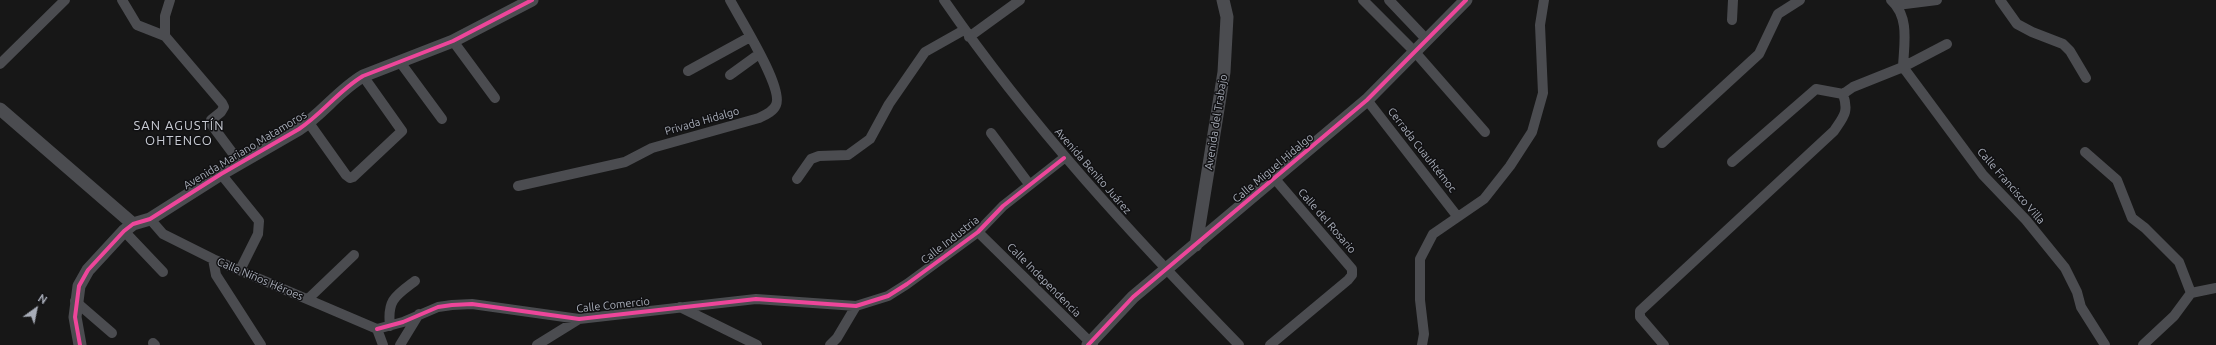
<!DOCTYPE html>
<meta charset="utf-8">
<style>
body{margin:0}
#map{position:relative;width:2216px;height:345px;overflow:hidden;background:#171717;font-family:Ubuntu,sans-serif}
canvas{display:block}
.north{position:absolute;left:16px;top:289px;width:40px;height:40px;-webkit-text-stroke:3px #111113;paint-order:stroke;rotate:33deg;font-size:11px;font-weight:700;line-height:16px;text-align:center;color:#a8adb8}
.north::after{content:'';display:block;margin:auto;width:14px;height:18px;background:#a8adb8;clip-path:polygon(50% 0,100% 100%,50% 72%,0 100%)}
</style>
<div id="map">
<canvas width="2216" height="345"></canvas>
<div class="north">N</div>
</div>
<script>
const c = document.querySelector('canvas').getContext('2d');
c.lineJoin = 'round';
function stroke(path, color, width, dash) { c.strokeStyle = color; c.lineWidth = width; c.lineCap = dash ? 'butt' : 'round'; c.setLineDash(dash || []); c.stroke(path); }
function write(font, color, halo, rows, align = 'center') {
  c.font = font + ' Ubuntu,sans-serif'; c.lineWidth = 3; c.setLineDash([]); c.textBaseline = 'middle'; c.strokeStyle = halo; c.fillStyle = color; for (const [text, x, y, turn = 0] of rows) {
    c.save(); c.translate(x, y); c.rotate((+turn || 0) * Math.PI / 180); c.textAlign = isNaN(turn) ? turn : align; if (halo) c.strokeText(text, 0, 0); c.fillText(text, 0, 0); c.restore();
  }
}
const minor = new Path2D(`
 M122,0L137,25L165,36V16L170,0
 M944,0C1030,125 1133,236 1239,345
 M1363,0L1415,52L1485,132
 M1389,0L1427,40
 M1891,0C1910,17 1904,44 1903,67L1983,175L2026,220L2065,268L2077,292L2081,307L2105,345
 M2000,0L2017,24L2032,32L2063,44L2070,51L2086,78
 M1897,5L1937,0
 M1732,20L1733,0
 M165,36L222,103L224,107L221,112L211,120V124L240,163
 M969,37L1020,0
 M453,41L495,98
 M400,62L442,119
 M0,64L65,0
 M688,71L750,37
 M730,75L759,54
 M1367,100L1457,216
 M309,123L346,175L350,178L353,177L402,131L363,76
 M991,133L1029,184
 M1662,143L1759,54L1778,14L1800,0
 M2085,152L2117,180L2132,218L2145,228L2179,262L2191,293
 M1732,162L1816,89L1843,94
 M221,174L259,221L258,234L240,270
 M797,179L811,159L819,156L848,155L870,139L889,104L925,52L964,30
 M518,186L625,162L652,148L759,118C765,115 773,112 776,105C784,88 740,19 730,0
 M150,219L163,234L213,259L377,329
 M124,231L163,272
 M978,232L1093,345
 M213,259L216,275L261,345
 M308,299L354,255
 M75,301L112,333
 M680,307L757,345
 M390,326C387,300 395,296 415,281
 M377,329L403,322L438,307L452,305L472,304L579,319L756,299L856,306L888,296L907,284L978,232L1003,206L1064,158
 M377,329L383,345
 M153,343L155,345
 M400,345L419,314
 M537,345L579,319
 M830,345L837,338L856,306
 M1270,345L1348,280L1352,275V269L1275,179
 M1422,345L1424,334L1420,300V259L1433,234L1484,199L1510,166L1532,132L1543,93L1540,25L1544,0
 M1664,345L1640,317V311L1834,131C1844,116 1849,112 1843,94L1853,87L1903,67L1947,44
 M2143,345L2174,316L2191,293L2216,288`);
const tertiary = new Path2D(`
 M0,109L133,224
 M1196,245L1224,72L1227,17L1223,0
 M80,345L75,317L79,286L88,270L124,231L133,224L150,219L221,174L299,129C322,114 339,90 363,76L453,41L532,0
 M1088,345L1133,297L1367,100L1466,0`);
const cycleway = new Path2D(`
 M377,329L403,322L438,307L452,305L472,304L579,319L756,299L856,306L888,296L907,284L978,232L1003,206L1064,158
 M80,345L75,317L79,286L88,270L124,231L133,224L150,219L221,174L299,129C322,114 339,90 363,76L453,41L532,0
 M1088,345L1133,297L1367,100L1466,0`);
const streetNames = [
 ["Privada Hidalgo",702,121,-16],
 ["Avenida del Trabajo",1216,122,-81],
 ["Avenida Mariano Matamoros",245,150,-31],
 ["Cerrada Cuauhtémoc",1422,150,52],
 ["Calle Miguel Hidalgo",1273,168,-40],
 ["Avenida Benito Juárez",1093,171,49],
 ["Calle Francisco Villa",2011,186,49],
 ["Calle del Rosario",1327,221,49],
 ["Calle Industria",950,240,-38],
 ["Calle Niños Héroes",260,279,23],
 ["Calle Independencia",1044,280,45],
 ["Calle Comercio",613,305,-6]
];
const quarterNames = [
 ["SAN AGUSTÍN",179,126],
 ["OHTENCO",179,141]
];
stroke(minor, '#4b4c50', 10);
stroke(tertiary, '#4b4c50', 13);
stroke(cycleway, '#ed469a', 4);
write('11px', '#a8adb8', '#111113', streetNames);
c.letterSpacing = '1px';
write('13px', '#c9ccd4', '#111113', quarterNames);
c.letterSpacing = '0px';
</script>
